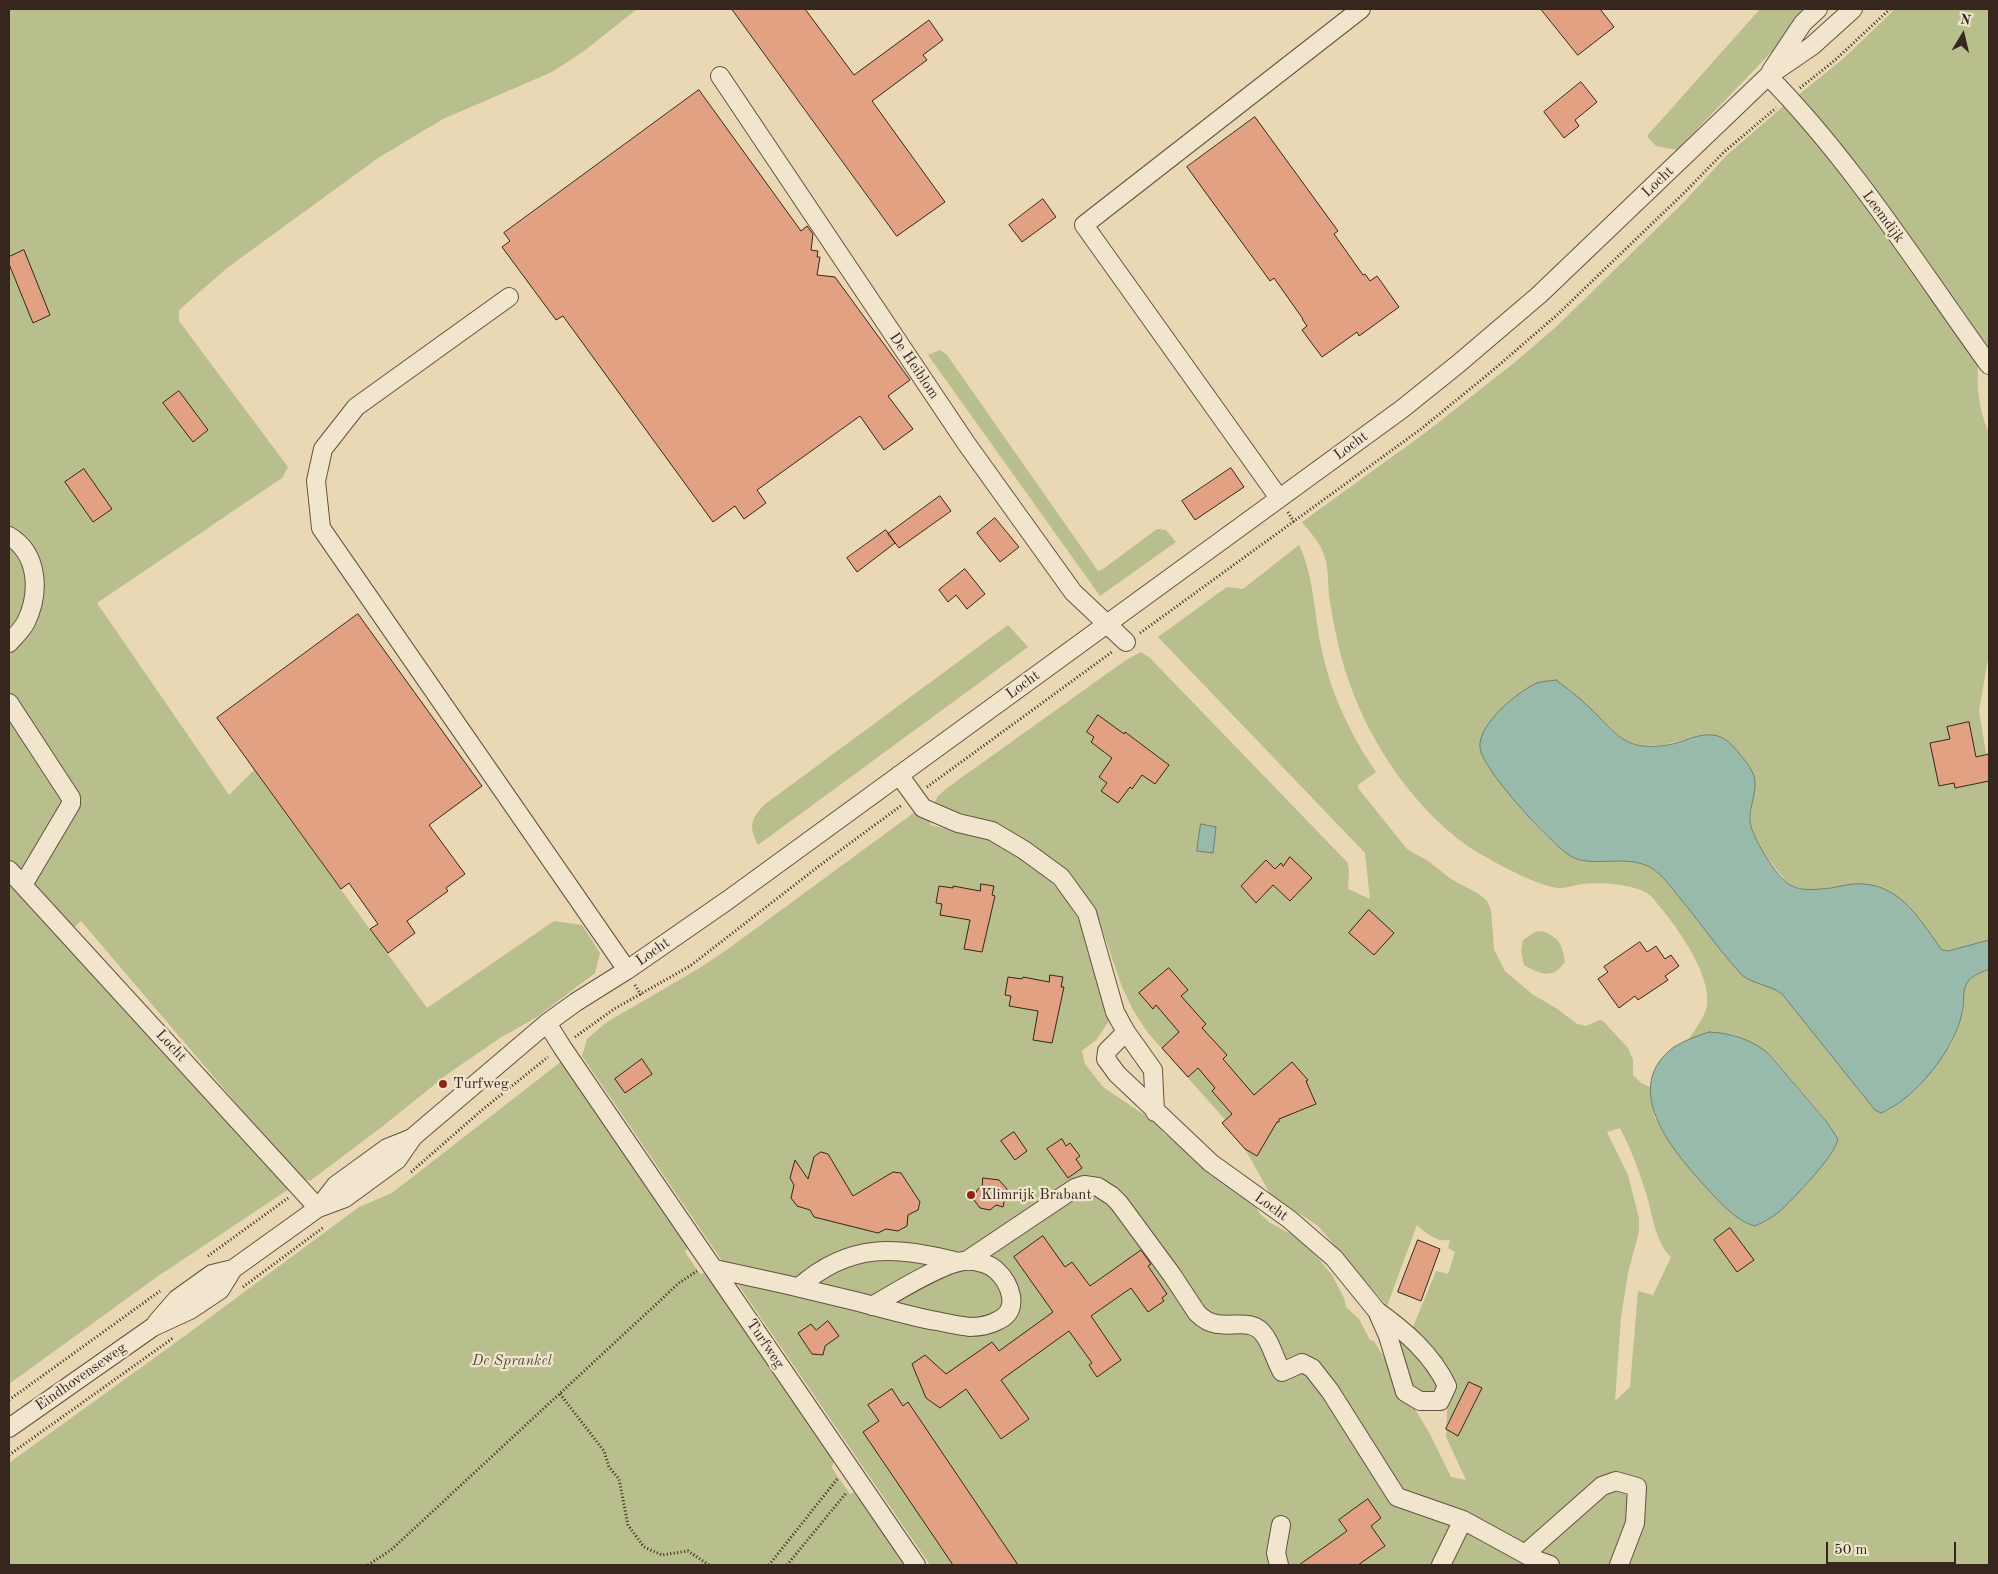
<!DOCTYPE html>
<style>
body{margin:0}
#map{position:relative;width:1998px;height:1574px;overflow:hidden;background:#ead7b4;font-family:"Old Standard TT",serif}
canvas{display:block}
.frame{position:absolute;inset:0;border:10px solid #37261d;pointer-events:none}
.north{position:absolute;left:1938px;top:10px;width:50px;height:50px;-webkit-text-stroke:4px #f1e5ce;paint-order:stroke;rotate:9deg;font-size:14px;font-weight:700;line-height:20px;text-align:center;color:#37261d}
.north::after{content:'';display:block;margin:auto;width:18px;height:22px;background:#37261d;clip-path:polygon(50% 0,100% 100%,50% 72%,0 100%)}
.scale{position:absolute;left:1826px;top:1542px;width:130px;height:22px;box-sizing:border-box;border:2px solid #37261d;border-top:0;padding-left:6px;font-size:15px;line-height:18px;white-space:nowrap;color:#37261d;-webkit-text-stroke:4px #f1e5ce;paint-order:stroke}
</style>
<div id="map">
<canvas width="1998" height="1574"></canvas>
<div class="frame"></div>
<div class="north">N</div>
<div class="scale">50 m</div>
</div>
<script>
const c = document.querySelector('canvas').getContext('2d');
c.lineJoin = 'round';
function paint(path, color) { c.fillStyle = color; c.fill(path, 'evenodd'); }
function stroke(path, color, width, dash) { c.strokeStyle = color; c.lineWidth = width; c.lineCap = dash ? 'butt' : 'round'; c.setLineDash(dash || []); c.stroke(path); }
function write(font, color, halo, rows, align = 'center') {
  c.font = font + ' "Old Standard TT",serif'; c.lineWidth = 4.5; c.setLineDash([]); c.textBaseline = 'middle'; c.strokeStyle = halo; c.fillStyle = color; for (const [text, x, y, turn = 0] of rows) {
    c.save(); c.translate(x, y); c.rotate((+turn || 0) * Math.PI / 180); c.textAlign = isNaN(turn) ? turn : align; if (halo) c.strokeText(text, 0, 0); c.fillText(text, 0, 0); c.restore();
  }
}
const green = new Path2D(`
 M9,9H637L584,51L552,72L443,119L378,158L227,268L179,310V321L288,467L282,478L97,603L229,795L254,770L427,1008L554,921L582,925L600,953L595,973L537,1017L500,1038L449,1073L383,1126L310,1181L299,1177L81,921L77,925L58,936L289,1189L158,1276L9,1384Z
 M1760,9H1813L1677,150L1656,146L1647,136Z
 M1895,9H1989V356L1796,97L1844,58Z
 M1787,103L1827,150L1977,360C1979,370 1977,378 1978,388C1979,403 1982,419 1989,432V653L1979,711L1986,753H1989V940L1948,951L1942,950L1910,907L1863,884L1808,890L1789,885L1762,851L1752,829L1750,821L1755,787L1754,776L1706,734L1663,745L1642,746L1628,742L1618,736L1568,688L1485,761C1502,785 1554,856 1582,860C1605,863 1632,855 1653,869C1663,876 1671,887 1679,897C1701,923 1720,951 1743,976C1756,985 1770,985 1782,994L1887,1111L1918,1086L1952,1043L1963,1012V992L1969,979L1989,969V1565H930L582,1056L587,1039L607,1022L698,969L728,949L919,809L932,813L930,825L986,838L1033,860L1066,899L1082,925L1109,1021L1096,1040L1082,1051L1085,1064L1103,1087L1155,1122L1164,1134L1187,1149L1223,1183L1253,1200L1259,1213L1269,1222L1298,1238L1317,1257L1332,1275L1344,1298L1346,1307L1359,1319L1370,1340L1374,1341L1430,1434L1451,1477L1466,1480L1446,1437L1449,1369L1434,1348L1411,1332L1436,1271L1448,1274L1455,1252L1448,1248L1450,1240C1435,1242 1429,1235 1417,1225L1387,1306L1318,1226L1297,1212L1274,1201L1249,1156L1229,1124L1148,1033L1133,1010L1122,987L1102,929L1088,901L1067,871L1047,855L1012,835L975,817L933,805L938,796L947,788L1126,660L1141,652L1150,658L1347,862L1349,869L1348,889L1370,899L1365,853L1158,637L1227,587L1243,589L1299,545C1314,576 1314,613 1321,646C1330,692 1350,734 1376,772L1358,785V788L1407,849L1428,861L1451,879L1479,894L1487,901L1491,910L1494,949L1505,971L1532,994L1556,1008L1577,1024L1586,1026L1600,1020L1603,1021L1628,1048L1633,1060V1075L1641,1083L1652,1088L1651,1101L1655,1118L1687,1166L1755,1226C1785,1214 1818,1171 1837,1144L1826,1120L1771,1055L1735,1035L1709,1032L1689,1039C1695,1029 1705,1017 1707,1005C1711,975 1679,930 1661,908C1656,903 1652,895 1645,892C1630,884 1598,882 1582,884C1575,885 1567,888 1560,888C1539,888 1475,853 1458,839C1397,790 1353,715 1337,639C1334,627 1332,614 1330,602C1327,585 1330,565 1322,550C1318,540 1309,531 1302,522L1425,433L1514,363L1556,327L1684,202L1727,155ZM1620,1128C1631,1149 1639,1171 1646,1193C1652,1212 1655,1243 1671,1257L1653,1295L1638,1291L1630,1387L1615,1401L1621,1317L1628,1273L1639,1231V1218L1628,1175L1607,1132Z
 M940,350L947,355L1098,571L1103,569L1157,529L1166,530L1176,542L1100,596L928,355Z
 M1008,625L1028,647L758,845C749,827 750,820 764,805Z
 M1542,931C1560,938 1562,944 1565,962C1552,980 1540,974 1524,965L1521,952L1523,940L1535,932Z
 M562,1061L689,1247L685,1252L700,1274L706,1272L818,1439L834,1459L832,1468L850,1494L854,1492L905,1565H9V1463L197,1327L359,1207L392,1193Z
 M1401,1343L1409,1344L1439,1380L1438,1388L1430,1397L1412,1389L1402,1365Z`);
const water = new Path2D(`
 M1556,680C1568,689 1580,698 1591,709C1606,723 1619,743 1642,746C1652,747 1666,746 1676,743C1696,737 1714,727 1732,745C1739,753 1750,765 1754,776C1758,791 1749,807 1750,821C1751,836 1777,878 1790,885C1802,892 1817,889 1831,888C1841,886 1854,883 1864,884C1903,887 1921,922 1942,950L1948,951L1989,940V969C1983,972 1973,975 1969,980C1961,990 1965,1002 1962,1013C1955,1049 1915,1099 1881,1113L1875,1110L1782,994C1770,985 1756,985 1743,976C1720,952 1701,923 1679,897C1671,887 1663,876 1653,869C1628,852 1590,870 1569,855C1550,843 1482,769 1480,748C1477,725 1518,691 1537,683C1543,681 1550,681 1556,680Z
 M1201,824L1216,827L1213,853L1197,851Z
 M1709,1032C1732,1033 1753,1040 1770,1055L1826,1121L1838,1139C1836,1155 1792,1200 1779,1212C1771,1218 1764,1222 1755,1226C1735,1221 1717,1199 1703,1184C1671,1149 1620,1087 1674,1047C1685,1040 1697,1036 1709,1032Z`);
const building = new Path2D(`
 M732,9H805L854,75L929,20L943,40L923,55L927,60L872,101L945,202L897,236Z
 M1541,9H1600L1614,27L1578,55Z
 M1581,82L1597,102L1575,120L1579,126L1564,138L1544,112Z
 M699,90L801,231L807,226L813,234L811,250L818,251L817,257H820L817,275L835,277L910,380L888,396L913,429L884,450L860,416L757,490L766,503L744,519L735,506L713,522L563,316L556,320L502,247L510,241L504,233Z
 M1255,117L1338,231L1334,234L1363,275L1365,274L1370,281L1377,276L1399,307L1359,336L1357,332L1322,357L1302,330L1307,326L1302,319H1303L1274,278L1270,281L1187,167Z
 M1043,199L1056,217L1022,242L1009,225Z
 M24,250L50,315L33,323L9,264V257Z
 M179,391L208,430L193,442L163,403Z
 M1231,468L1244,487L1195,520L1182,501Z
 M84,469L112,509L93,522L65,482Z
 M940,496L951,511L899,548L888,534Z
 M995,518L1019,547L1000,562L977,533Z
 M886,530L895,543L857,572L847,558Z
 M965,569L985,594L967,609L956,595L948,602L939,590Z
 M358,614L482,786L429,825L465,874L446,888L448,891L407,921L415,933L388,953L370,929L378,924L349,883L341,889L217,718Z
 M1098,715L1124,734L1125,732L1169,765L1155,784L1142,775L1132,789L1130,787L1118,803L1101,791L1107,783L1099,777L1112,758L1091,742L1094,737L1087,732Z
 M1969,722L1976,757L1989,754V781L1955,788L1954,783L1939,786L1930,743L1950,739L1947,727Z
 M1290,857L1312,878L1290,901L1273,885L1256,903L1241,886L1266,860L1275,869L1281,863L1283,866Z
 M981,884L994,886L992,895L995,896L982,952L964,949L970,920L940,915L942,904L936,903L939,886L953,888V886L980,891Z
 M1369,910L1394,933L1374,955L1349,933Z
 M1640,942L1647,952L1656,946L1665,959L1671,955L1679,966L1665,976L1668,980L1638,1000L1635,996L1619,1008L1598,979L1608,972L1604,967Z
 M1169,968L1188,990L1181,996L1206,1024L1202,1028L1227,1055L1223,1059L1254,1095L1292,1062L1308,1080L1306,1081L1316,1104L1279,1119V1122H1277L1257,1156L1245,1149L1222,1123L1232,1114L1212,1091L1215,1088L1198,1068L1188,1077L1162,1048L1179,1032L1156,1005L1153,1009L1139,993Z
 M1050,975L1063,977L1061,987H1064L1052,1043L1033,1040L1038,1011L1009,1006L1011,996L1005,995L1008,977L1022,979L1023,977L1049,982Z
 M642,1059L652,1074L625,1093L615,1079Z
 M1014,1132L1027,1151L1015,1160L1001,1141Z
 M1062,1139L1066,1146L1070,1143L1080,1156L1076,1159L1082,1168L1068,1178L1047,1149Z
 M821,1152L828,1154L853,1196L893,1172L901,1173L920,1202L918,1210L908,1215L907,1226L898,1231L886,1229L878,1233L814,1217L810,1210L797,1206L791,1198L794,1185L790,1178L795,1160L808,1179L814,1157Z
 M983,1178L999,1180L1007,1189L1003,1207L996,1205L990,1210L980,1208L974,1200L977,1190L982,1186Z
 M1730,1228L1754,1260L1737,1272L1714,1240Z
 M1043,1236L1065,1267L1072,1262L1090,1286L1141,1250L1151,1264L1148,1266L1167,1294L1162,1298L1164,1301L1148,1312L1131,1288L1091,1316L1121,1360L1097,1377L1089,1365L1092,1363L1069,1331L1001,1380L1029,1419L1001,1439L966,1389L940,1408L926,1398L912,1364L925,1355L946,1374L992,1342L999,1351L1053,1312L1014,1257Z
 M1418,1240L1440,1249L1421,1301L1398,1292Z
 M828,1321L839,1336L825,1346L823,1355L812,1354L798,1333L811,1324L816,1330Z
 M1469,1382L1482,1388L1458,1436L1446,1429Z
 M892,1389L903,1406L908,1402L1018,1565H953L863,1432L879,1421L868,1405Z
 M1368,1499L1381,1518L1371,1526L1385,1546L1358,1565H1299L1347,1531L1339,1520Z`);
const path = new Path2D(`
 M1800,88L1834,61L1890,9
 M1288,512L1294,522
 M1140,633L1421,429L1492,371L1558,314L1686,191L1724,152L1776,108
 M927,787L1112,652
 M635,985L641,995
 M575,1037L614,1009L690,966L819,866L902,805
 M411,1172L482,1110L548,1057
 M208,1256L288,1198
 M243,1287L324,1227
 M560,1394L604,1451L609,1467L619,1479L628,1525L644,1547L662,1555L688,1551L709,1565
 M9,1400L160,1291
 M9,1455L173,1338
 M368,1565L391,1550L679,1283L697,1271
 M769,1565L838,1478
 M787,1565L847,1492`);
const minor = new Path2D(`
 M1771,71L1803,23L1818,9
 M720,76L966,443L1073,592L1126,642
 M1768,76C1852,161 1919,268 1989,365
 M509,297L356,407L323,449L316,481L321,528L627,970
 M1279,498L1084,225L1361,9
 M9,536C39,554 40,593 26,622C22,630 14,637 9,643
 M9,703L71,798V804L23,885
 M899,775L923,808L958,823L992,831L1024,850L1061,877L1087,913L1115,1012L1126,1032L1107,1051L1106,1059L1117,1074L1211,1163L1289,1219L1334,1258L1377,1311L1388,1336L1405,1392L1420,1401H1440L1447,1386C1432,1354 1405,1331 1377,1311
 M9,870L318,1208
 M547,1023L562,1047L916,1565
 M1126,1032L1153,1070L1155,1112
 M318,1208L336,1185L387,1148L412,1138
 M966,1261L1075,1188L1084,1185L1098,1187L1112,1196L1119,1203L1172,1275L1197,1313C1203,1319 1209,1323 1217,1324C1234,1327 1254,1318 1265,1336C1272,1346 1275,1360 1282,1372L1302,1363L1312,1368L1330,1391L1397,1497L1463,1520L1441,1565
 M715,1269C763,1279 811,1290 859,1302C885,1309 910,1316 936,1321C947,1323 959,1326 970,1327C980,1327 990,1325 999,1320C1021,1310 1010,1283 996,1270C988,1263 974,1260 964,1261C942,1263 893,1294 872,1306
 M799,1287C850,1242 897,1246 958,1262
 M157,1322L177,1299L212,1274L233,1269
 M9,1428L153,1327L190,1310L220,1290L233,1269L318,1208L345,1198L397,1160L413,1137L547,1023L576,1002L627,970L728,900L1402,409L1458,364L1539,295L1768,76L1812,46L1853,9
 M1463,1520L1536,1560L1550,1565
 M1525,1554L1602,1486L1616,1481L1637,1487L1635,1523L1619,1565
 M1279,1565L1276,1553L1281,1525`);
const markers = [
 [443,1084,5,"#8f2418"],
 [971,1195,5,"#8f2418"]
];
const streetNames = [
 ["Locht",1658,182,-44],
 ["Leemdijk",1883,217,54],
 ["De Heiblom",914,366,56],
 ["Locht",1351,446,-36],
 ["Locht",1023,685,-36],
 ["Locht",653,952,-35],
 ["Locht",171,1046,47],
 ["Locht",1271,1207,36],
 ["Turfweg",765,1344,56],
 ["Eindhovenseweg",81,1377,-35]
];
const poiNames = [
 ["Turfweg",453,1084],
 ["Klimrijk Brabant",981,1195]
];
const parkNames = [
 ["De Sprankel",512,1361]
];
paint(green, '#b8be8c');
paint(water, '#98baaa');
stroke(water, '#717f72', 1);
paint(building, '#e2a182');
stroke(building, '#37261d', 1);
stroke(minor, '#645243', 20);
stroke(path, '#37261d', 3, [1, 2.5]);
stroke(minor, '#f1e5ce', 18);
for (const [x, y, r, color] of markers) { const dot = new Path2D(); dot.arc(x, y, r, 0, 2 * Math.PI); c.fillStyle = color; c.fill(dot); stroke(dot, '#f1e5ce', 2); }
write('15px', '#37261d', '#f1e5ce', streetNames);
write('15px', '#37261d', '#f1e5ce', poiNames, 'left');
write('italic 15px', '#574c39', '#f1e5ce', parkNames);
</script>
